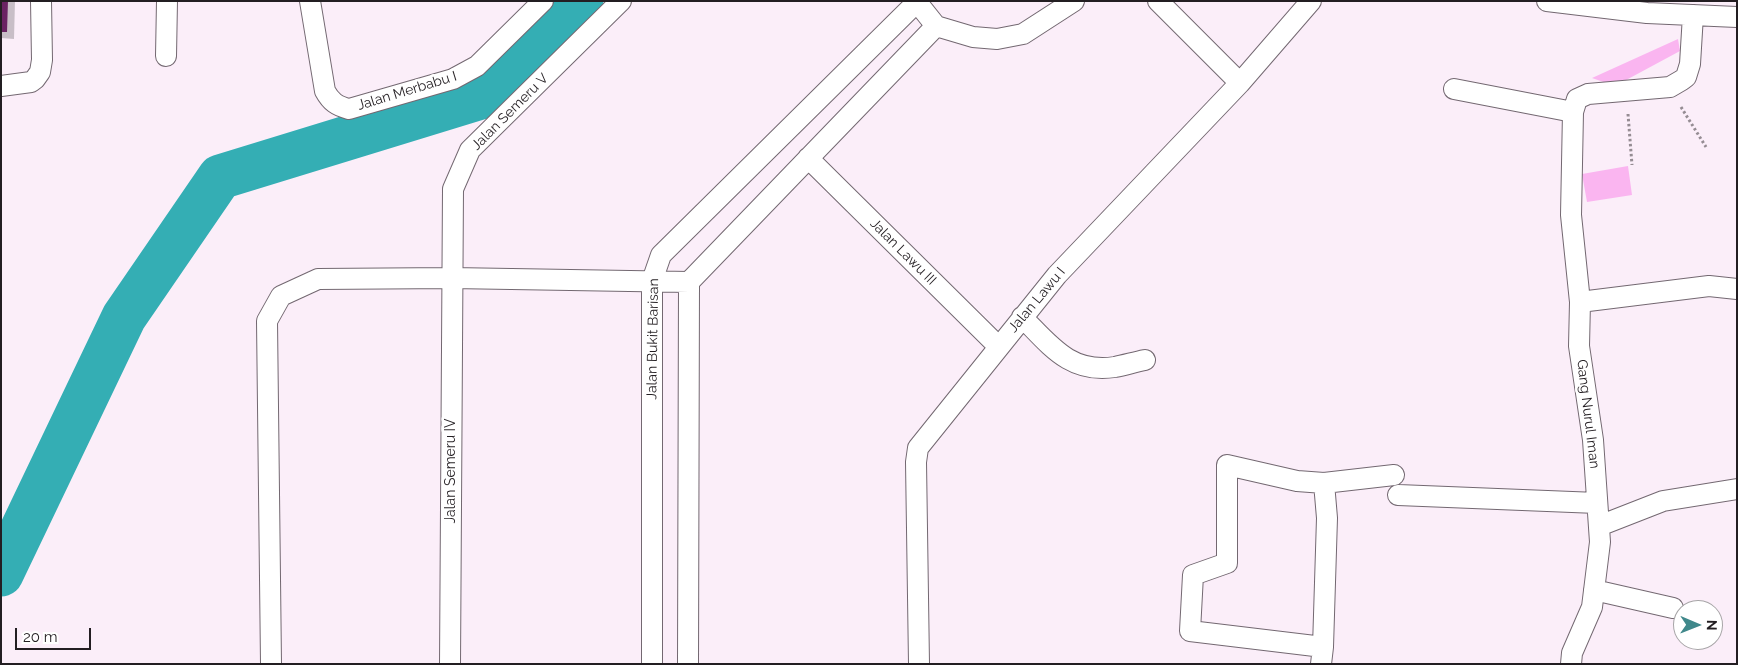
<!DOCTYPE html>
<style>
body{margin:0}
#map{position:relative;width:1738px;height:665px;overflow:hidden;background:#fbeef9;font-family:Raleway,sans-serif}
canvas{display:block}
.frame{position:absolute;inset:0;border:2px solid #231e22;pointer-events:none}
.north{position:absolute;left:1673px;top:600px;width:50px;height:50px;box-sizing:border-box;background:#fff;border:1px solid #a7a5a7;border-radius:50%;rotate:91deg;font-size:14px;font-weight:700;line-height:20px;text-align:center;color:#231e22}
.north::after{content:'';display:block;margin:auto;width:18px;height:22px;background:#40888b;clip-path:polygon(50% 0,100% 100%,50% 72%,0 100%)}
.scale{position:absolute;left:15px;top:628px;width:76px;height:22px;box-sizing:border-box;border:2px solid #231e22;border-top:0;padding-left:6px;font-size:15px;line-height:18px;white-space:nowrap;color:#231e22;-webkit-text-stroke:4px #fff;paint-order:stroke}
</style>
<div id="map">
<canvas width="1738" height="665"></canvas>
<div class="frame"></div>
<div class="north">N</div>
<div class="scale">20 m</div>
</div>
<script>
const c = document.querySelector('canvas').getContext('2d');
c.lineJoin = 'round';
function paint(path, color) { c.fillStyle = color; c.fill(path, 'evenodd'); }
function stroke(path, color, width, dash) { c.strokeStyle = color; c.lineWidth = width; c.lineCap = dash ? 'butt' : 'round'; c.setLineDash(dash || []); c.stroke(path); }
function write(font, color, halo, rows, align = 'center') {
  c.font = font + ' Raleway,sans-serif'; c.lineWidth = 5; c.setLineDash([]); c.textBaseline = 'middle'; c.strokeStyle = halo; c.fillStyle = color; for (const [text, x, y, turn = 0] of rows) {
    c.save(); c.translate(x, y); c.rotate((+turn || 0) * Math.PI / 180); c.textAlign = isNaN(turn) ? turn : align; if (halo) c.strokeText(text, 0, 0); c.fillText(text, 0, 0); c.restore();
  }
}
const green = new Path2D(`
 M1678,39L1680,51L1615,86L1592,78Z
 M1628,166L1632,195L1587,202L1582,174Z`);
const shadow = new Path2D(`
 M1,1H15L14,39L1,38Z`);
const river = new Path2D(`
 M1,574L124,317L220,177L484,96L581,1`);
const building = new Path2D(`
 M1,1H8L7,32H1Z`);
const path = new Path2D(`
 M1681,107L1706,147
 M1628,114L1632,165`);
const street = new Path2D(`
 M310,1L325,91C331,102 337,106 349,109L453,79L477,66L543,1
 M916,1L936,26L973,37L997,39L1023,34L1074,1
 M1158,1L1240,83
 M1547,1L1647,13L1737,17
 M166,56L167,1
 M1,86L31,82L35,79L40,72L42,60L41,1
 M1454,89L1573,112
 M808,158L998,346
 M1580,302L1709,286L1737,289
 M1022,317C1050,345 1070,374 1115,367C1125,365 1135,362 1145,360
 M1398,495L1597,503
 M1599,526L1663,501L1737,489
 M1594,590L1673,608
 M1323,647L1190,631L1193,575L1227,563V465L1297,481L1324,483L1394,475
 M271,664L267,321L281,296L318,279L452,278L689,282
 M450,664L453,189L470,150L621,1
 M652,664V281L661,255L917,2
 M688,664L689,282L936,26
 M919,664L916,462L918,448L1057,275L1240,83L1311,1
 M1321,664L1323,647L1327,518L1324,483
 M1571,664L1572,653L1592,607L1600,542L1593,440L1579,346L1580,302L1571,215L1573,112L1577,99L1588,94L1670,87L1682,80L1686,77L1690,64L1693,15`);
const streetNames = [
 ["Jalan Merbabu I",407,91,-17],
 ["Jalan Semeru V",510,112,-45],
 ["Jalan Lawu III",903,252,45],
 ["Jalan Lawu I",1037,300,-50],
 ["Jalan Bukit Barisan",653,339,-89],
 ["Gang Nurul Iman",1588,414,83],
 ["Jalan Semeru IV",451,471,-90]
];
paint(green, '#fab5f0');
paint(shadow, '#0003');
stroke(river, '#34aeb4', 45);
paint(building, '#6a2363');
stroke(street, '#736871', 22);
stroke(path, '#958c93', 3, [2.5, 2.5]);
stroke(street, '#fff', 20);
write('14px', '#231e22', '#fff', streetNames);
</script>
